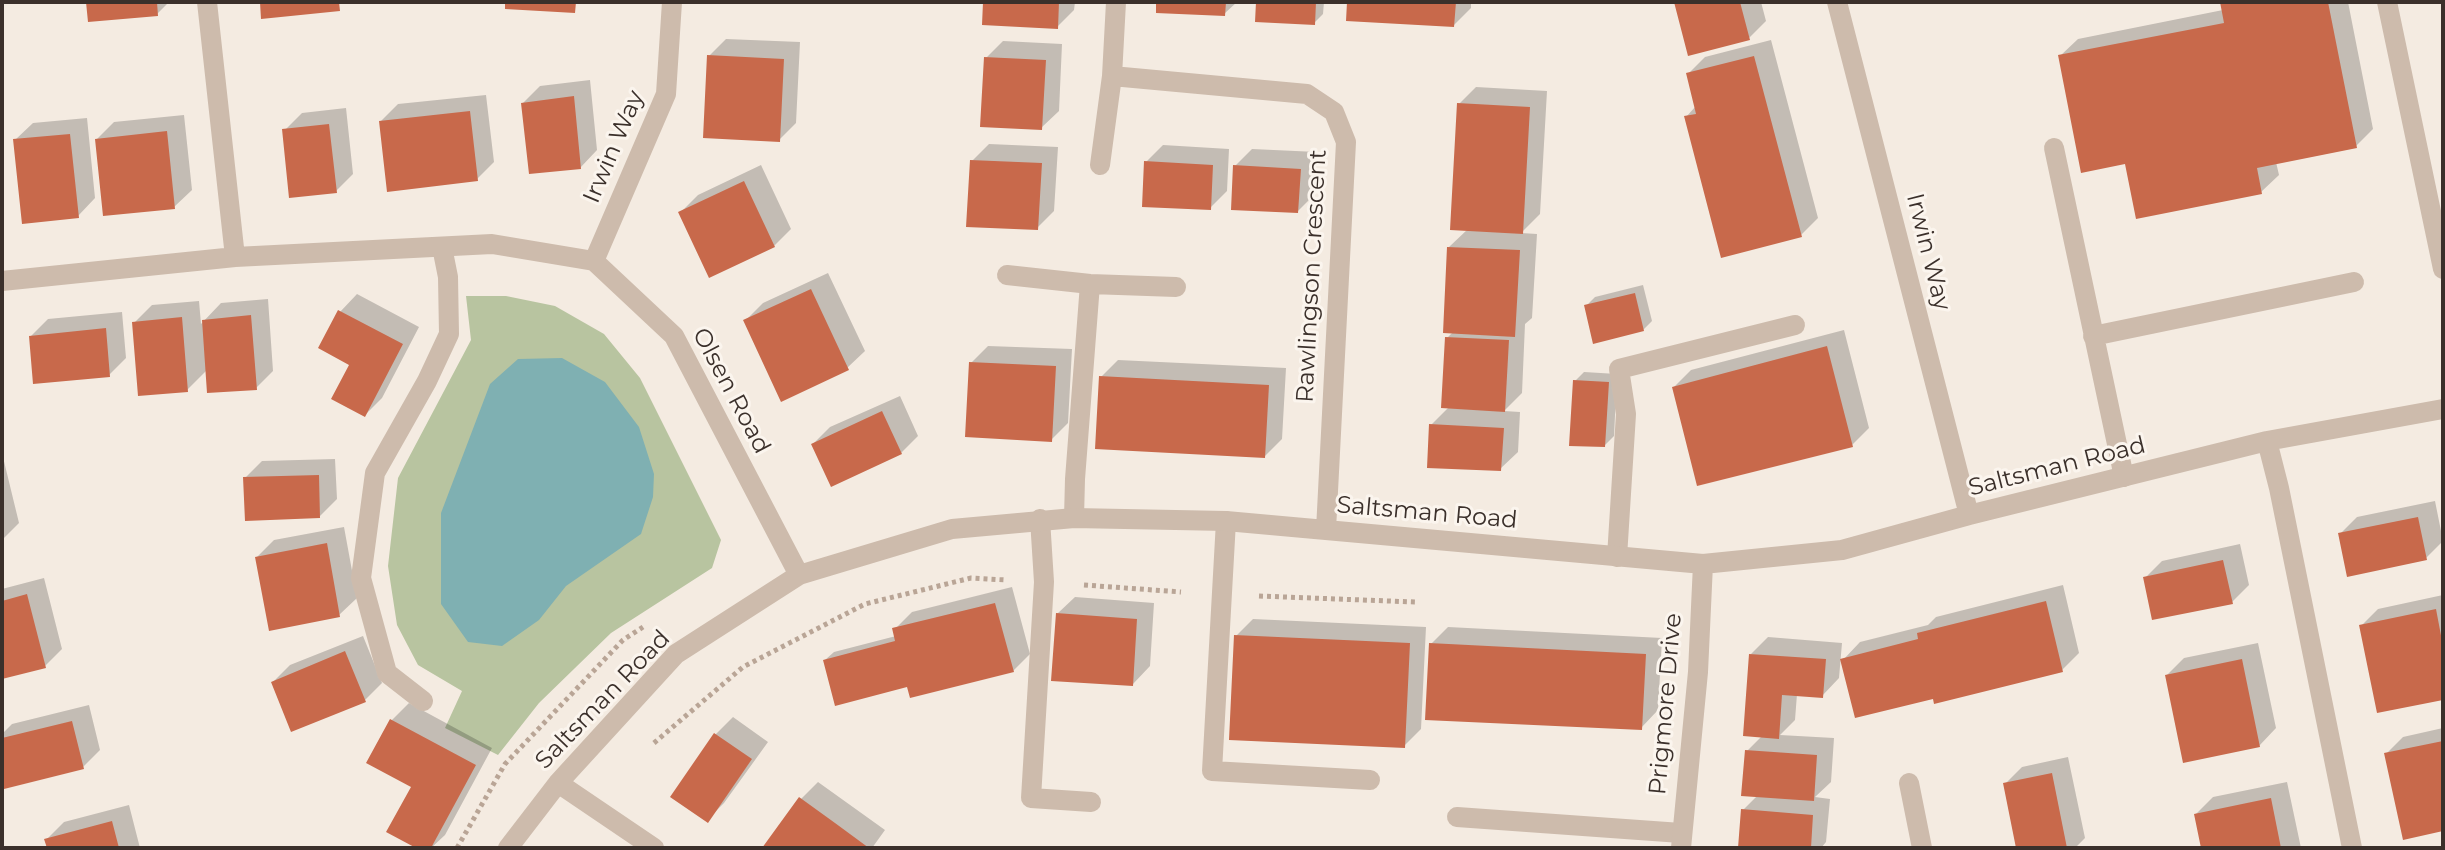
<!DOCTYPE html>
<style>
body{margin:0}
#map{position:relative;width:2445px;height:850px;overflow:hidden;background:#f4ebe1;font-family:Montserrat,sans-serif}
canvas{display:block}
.frame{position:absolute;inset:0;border:4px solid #3b302b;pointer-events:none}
</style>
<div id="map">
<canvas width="2445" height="850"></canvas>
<div class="frame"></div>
</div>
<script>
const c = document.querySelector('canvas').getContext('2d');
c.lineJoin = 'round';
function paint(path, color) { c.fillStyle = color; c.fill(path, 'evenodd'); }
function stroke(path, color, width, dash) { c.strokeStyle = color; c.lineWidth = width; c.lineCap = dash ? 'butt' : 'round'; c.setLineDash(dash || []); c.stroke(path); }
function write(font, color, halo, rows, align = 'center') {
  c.font = font + ' Montserrat,sans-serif'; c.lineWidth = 6; c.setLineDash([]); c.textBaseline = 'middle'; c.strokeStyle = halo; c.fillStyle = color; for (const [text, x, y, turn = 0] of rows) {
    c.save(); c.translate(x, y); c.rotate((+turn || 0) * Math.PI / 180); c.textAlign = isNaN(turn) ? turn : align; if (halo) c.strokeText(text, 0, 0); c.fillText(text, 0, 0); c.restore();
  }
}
const green = new Path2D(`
 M466,296H506L555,306L604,334L640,378L721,540L712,568L611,633L539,703L498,755L445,728L462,691L418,665L397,625L388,566L398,478L471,340Z`);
const water = new Path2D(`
 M562,358L605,382L639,427L654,474L653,497L641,534L566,586L539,620L502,646L468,642L441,604V513L490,384L518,359Z`);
const shadow = new Path2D(`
 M88,2H169L157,14Z
 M985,2H1075L1074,10L1057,27Z
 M1159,2H1237L1224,14Z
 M1258,2H1324L1323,14L1314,23Z
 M1349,2H1471V8L1454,25Z
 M1676,2H1761L1766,21L1749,38Z
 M2222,2H2348L2373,129L2356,146L2276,162L2279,175L2261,192L2126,162L2060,56L2078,39L2223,10Z
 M726,39L800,42L796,123L779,140L709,56Z
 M1771,40L1818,218L1801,235L1686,117L1696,106L1688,74L1705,57Z
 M1003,41L1062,44L1059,111L1041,128L986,58Z
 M590,80L597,150L580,168L523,103L540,86Z
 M1476,87L1547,91L1540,214L1521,233L1537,234L1532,318L1525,324L1522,393L1504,411L1520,412L1518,452L1500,469L1431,425L1449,407L1447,338L1454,331L1449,247L1468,229L1459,104Z
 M486,95L494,162L477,179L381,121L398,104Z
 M346,108L353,174L336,191L285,130L302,113Z
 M184,115L192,190L174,207L97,139L114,122Z
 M87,118L95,198L78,216L15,140L33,123Z
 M989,144L1058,147L1054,211L1037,228L972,161Z
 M1163,145L1229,149L1227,191L1210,208L1146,162Z
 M1252,149L1317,152L1315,194L1298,211L1235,166Z
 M761,165L791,229L774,246L681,212L698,195Z
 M828,273L865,351L847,368L746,320L763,303Z
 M1643,285L1652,321L1643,330L1586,306L1595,297Z
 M357,294L419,327L382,398L365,415L340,312Z
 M268,299L273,371L256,388L207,370L187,390L134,323L152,305L199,301L201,324L221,303Z
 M122,312L126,358L109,375L31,336L48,319Z
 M1844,330L1869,428L1852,445L1674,387L1691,370Z
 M988,346L1072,349L1068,423L1051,440L971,363Z
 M1118,360L1286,368L1282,439L1265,456L1101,377Z
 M1584,372L1617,374L1614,436L1605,445L1575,381Z
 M900,396L918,436L901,453L813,444L830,427Z
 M2,453L19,523L2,540Z
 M335,459L337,499L320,516L245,478L262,461Z
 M2435,501L2443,541L2426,558L2340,534L2357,517Z
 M344,527L357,598L339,615L257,557L274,540Z
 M2240,544L2249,585L2232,602L2145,578L2162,561Z
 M44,578L62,649L45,666L2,677V589Z
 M2063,585L2079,653L2062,670L1934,696L1843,660L1860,642L1928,625L1936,617Z
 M1012,587L1030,654L1013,671L909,685L825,660L834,652L896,636L895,629L912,612Z
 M2443,595V698L2361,626L2378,609Z
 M1075,597L1154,603L1150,666L1133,684L1057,614Z
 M1253,619L1426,627L1421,729L1404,746L1236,636Z
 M1448,627L1662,638L1658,710L1641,728L1431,644Z
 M363,636L382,683L365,700L273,682L290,665Z
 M1768,637L1842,643L1839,678L1822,696L1797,694L1795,720L1780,735L1834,738L1831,782L1815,797L1830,799L1826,842L1821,848H1740L1743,810L1758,795L1747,751L1762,736L1751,654Z
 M2258,643L2276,728L2259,746L2167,675L2184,658Z
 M409,703L492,748L445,835L431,848H420L414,786L392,720Z
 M89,705L100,750L83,767L2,772V734L12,724Z
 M733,717L768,742L724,803L707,820L673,796L716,734Z
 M2443,728V829L2386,754L2403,737Z
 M2068,757L2085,838L2075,848H2018L2005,784L2022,767Z
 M818,782L885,830L872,848H764L801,799Z
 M2287,782L2301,848H2203L2196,814L2213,797Z
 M129,805L140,848H49L47,839L64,822Z`);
const building = new Path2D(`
 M86,2H157L158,16L88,22Z
 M260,2H339L340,11L261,19Z
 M505,2H576L575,13L505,9Z
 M983,2H1059L1058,29L982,25Z
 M1156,2H1226L1225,16L1156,13Z
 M1256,2H1316L1315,25L1255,22Z
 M1347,2H1456L1454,27L1346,21Z
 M1674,2H1740L1750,40L1688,56Z
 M2220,2H2328L2357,148L2257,168L2262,194L2136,219L2125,164L2081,173L2058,55L2224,23Z
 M707,55L784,59L780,142L703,138Z
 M1754,56L1802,237L1721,258L1684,116L1696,114L1686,73Z
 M984,57L1046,60L1042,130L980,127Z
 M574,96L581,169L529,174L521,103Z
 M1457,103L1530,107L1523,234L1450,230Z
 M470,111L478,181L387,192L379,121Z
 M329,124L337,193L289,198L282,129Z
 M167,131L175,209L103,216L95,139Z
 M70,134L79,218L22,224L13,139Z
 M970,160L1042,163L1038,230L966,227Z
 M1144,161L1213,165L1211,210L1142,207Z
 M1233,165L1301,169L1298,213L1231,210Z
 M744,181L775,247L709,278L678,212Z
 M1447,247L1520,250L1515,337L1443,333Z
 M811,289L849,370L781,402L743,320Z
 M1635,293L1644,331L1593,344L1584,305Z
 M338,310L403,344L365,417L331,399L349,365L318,348Z
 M251,315L257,390L207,393L202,320Z
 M182,317L188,392L138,396L132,322Z
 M106,328L110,377L33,384L29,336Z
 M1445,337L1509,340L1505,412L1441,408Z
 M1827,346L1853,447L1697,486L1672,387Z
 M969,362L1056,366L1052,442L965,437Z
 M1099,376L1269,385L1265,458L1095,449Z
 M1573,380L1609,382L1605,447L1569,446Z
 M882,411L902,454L831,487L811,444Z
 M1429,424L1504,428L1501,471L1427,468Z
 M319,475L320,518L245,521L243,477Z
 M2418,517L2427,560L2347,577L2338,533Z
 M327,543L340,617L269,631L255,557Z
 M2223,560L2233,604L2152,620L2143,577Z
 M27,594L46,668L2,679V601Z
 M2046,601L2063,672L1934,704L1933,699L1855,718L1840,659L1918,639L1917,633Z
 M995,603L1014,672L910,698L907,687L835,706L823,660L895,641L892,628Z
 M2436,609L2443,646V700L2377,713L2359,625Z
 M1056,613L1137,619L1133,686L1051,681Z
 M1234,635L1410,643L1405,748L1229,740Z
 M1429,643L1646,654L1642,730L1425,720Z
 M345,651L366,702L291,732L271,682Z
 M1749,654L1826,659L1823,698L1782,695L1779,739L1743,736Z
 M2242,659L2260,747L2183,763L2165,675Z
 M390,719L476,765L431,848H416L386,832L411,787L366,763Z
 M72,721L84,769L4,789L2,780V738Z
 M714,733L752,759L708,823L670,797Z
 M2443,741V831L2403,840L2384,753Z
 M1745,750L1817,755L1814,801L1741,796Z
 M2052,773L2067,848H2016L2003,783Z
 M799,797L835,823L869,848H762Z
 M2271,798L2281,848H2201L2194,814Z
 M1741,809L1813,815L1811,848H1738Z
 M112,821L119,848H47L44,839Z`);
const path = new Path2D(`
 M1084,585L1181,592
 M1259,596L1415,602
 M654,743L743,667L865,604L971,578L1006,580
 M457,848L505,764L623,640L643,627`);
const service = new Path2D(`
 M2054,148L2124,477
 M1007,275L1090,284L1176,287
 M2093,336L2354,282
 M1074,518L1075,479L1090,284
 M1040,519L1044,582L1031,798L1091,802
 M1226,521L1212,771L1370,780
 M1617,557L1626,414L1619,369L1795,325
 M1457,817L1681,833`);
const minor = new Path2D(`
 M207,2L235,257
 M1837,2L1969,515
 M2387,2L2443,269
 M1112,76L1307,94L1334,112L1346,142L1326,530
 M1100,165L1112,76L1116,2
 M594,261L666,94L672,2
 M2,281L235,257L492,244L594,261L674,336L799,575
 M2267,441L2279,488L2352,848
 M423,701L387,673L361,578L375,473L427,381L449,334L448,277L442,247
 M558,783L654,848
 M1909,783L1922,848
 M508,848L558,783L676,654L799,575L952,529L1074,518L1226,521L1703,564L1842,550L1969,515L2267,441L2443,409
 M1681,848L1698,672L1703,564`);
const streetNames = [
 ["Irwin Way",614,147,-67],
 ["Irwin Way",1928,252,76],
 ["Rawlingson Crescent",1312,276,-87],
 ["Olsen Road",731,391,62],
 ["Saltsman Road",2057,467,-14],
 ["Saltsman Road",1427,513,5],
 ["Saltsman Road",603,700,-46],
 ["Prigmore Drive",1666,704,-85]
];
paint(green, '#b8c4a0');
paint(water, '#7fb0b2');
paint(shadow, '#0003');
paint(building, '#c8694b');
stroke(path, '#b9a596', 5, [4, 4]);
stroke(service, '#cdbbac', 20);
stroke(minor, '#cdbbac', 20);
write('24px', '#3b302b', '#fbf5ee', streetNames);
</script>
